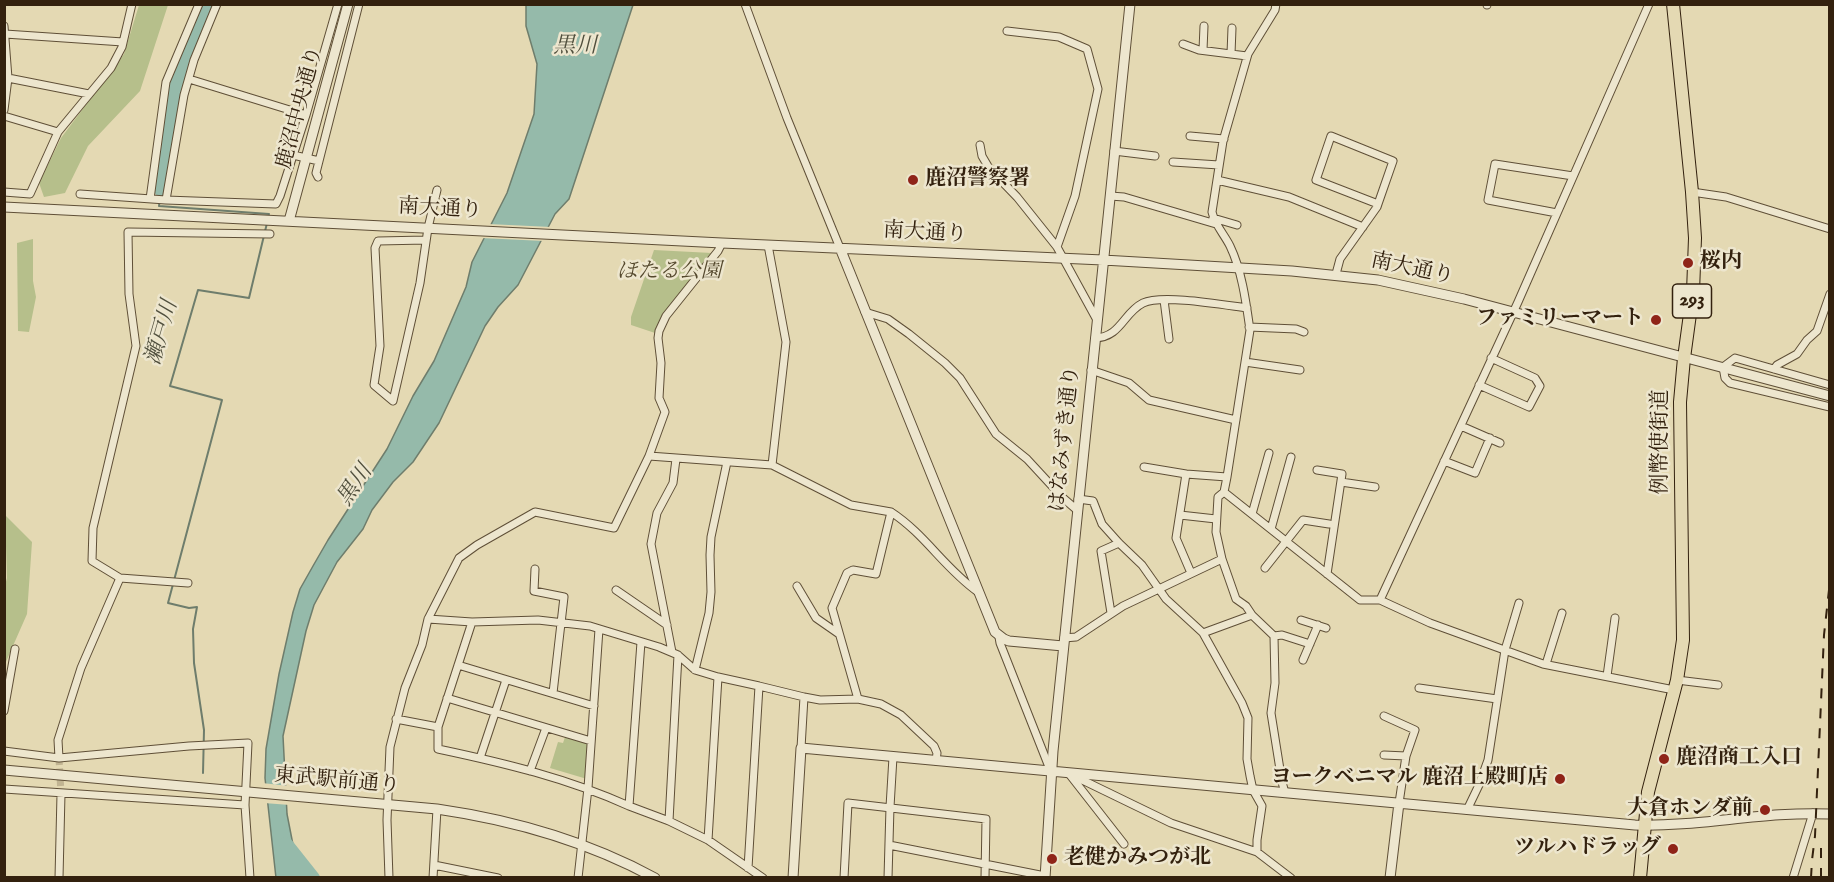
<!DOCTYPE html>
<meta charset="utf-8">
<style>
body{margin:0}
#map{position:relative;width:1834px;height:882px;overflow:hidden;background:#e4d9b3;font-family:"IM FELL English",serif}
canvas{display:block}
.frame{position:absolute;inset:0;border:6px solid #33210e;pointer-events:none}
</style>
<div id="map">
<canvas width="1834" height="882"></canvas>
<div class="frame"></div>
</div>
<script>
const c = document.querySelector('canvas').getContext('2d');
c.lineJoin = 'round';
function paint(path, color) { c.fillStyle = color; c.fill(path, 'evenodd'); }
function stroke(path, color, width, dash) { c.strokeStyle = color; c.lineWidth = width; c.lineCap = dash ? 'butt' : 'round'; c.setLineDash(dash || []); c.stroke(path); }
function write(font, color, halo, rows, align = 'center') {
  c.font = font + ' "IM FELL English","Noto Serif JP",serif'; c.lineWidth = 5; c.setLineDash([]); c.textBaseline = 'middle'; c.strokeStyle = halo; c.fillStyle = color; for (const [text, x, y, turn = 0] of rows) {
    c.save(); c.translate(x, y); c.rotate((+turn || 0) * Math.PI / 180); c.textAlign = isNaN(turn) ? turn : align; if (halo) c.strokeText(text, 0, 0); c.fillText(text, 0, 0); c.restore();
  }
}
const green = new Path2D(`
 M139,5H168L140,91L88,146L65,193L44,197L39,183L61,138L124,54Z
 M33,239V281L36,297L29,332L18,331L17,243Z
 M654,250L712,253L659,322L655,333L631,325V317Z
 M5,515L32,542L27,614L5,664L4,589L7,578Z
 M565,737L586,742L589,747L587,779L550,768L558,742L563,743Z`);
const water = new Path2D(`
 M526,5H633L569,199L555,214L518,285L498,307L485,326L439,423L413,462L393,482L372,510L363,529L337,562L314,605L306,631L283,736L287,814L296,860L309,877L276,878L265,778L266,749L279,674L293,612L300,589L313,566L328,540L387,449L413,396L434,361L466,287L472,262L507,193L534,114L537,64L526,26Z`);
const pier = new Path2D(`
 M488,224L551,227L544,241L481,238Z
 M262,783L289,786L290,805L264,803Z`);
const stream = new Path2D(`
 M161,190L159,206L269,214L268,217
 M203,773L204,730L194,663L193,629L197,607L189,608L168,603L222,400L170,386L198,290L249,298L267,223`);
const river = new Path2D(`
 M161,190L168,130L175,86L208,4
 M286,844L313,878`);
const minorTunnel = new Path2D(`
 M59,758L61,794`);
const minor = new Path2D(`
 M217,4L194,60L184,95L166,200L276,204L280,196L306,115L338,4
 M745,4L787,118L840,248
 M1276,4L1275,10L1248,54L1223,141L1212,212C1215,225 1224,234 1230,246C1242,271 1246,302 1250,330L1227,477L1224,492L1218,497L1216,532L1222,559L1236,599L1246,606L1252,615L1274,636L1275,683L1271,713L1282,782L1285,793
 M1487,4V5
 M4,26L8,78L4,110
 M1007,31L1059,37L1087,49L1098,89L1075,196L1057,247
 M5,34L123,42
 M1183,44L1199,50L1247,56
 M1203,50L1204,26
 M1231,54L1232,28
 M8,78L89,94
 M189,79L306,115
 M4,116L58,132
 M1190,136L1224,139
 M980,145L982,156L989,168L1017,197L1057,247L1097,320
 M1114,151L1155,156
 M293,155L319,161
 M1173,162L1219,165
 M318,177L316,173L359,4
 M1217,180L1289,197L1363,227
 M4,192L30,194L58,132L111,68L122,47L132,4
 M1692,192L1726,197L1830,229
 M80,194L166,200
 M1110,196L1124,197L1216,224
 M150,199L166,82L199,4
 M1557,213L1488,200L1495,164L1573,176
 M1213,218L1237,225
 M426,240L378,241L375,248L380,346L374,385L393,401L420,283L428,228L437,190
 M768,245L786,342L772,465
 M1336,274L1340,259L1377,207L1378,204L1393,161L1331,136L1316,180L1378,204
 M1164,300L1169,339
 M865,312L888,319L909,334L945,363L960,378L996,434L1027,459L1063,498L1077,510
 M1249,327L1296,329L1304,332
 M1095,338C1121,337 1123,313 1143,303C1162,294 1224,305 1247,308
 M1245,362L1300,370
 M1774,369L1777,365L1797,354L1807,340L1817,331L1830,294
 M1091,370L1129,383L1149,400L1236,420
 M1479,385L1529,407L1540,386L1535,378L1491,358
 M1830,385L1735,358L1723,367L1725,378L1730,383L1830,407
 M1461,426L1500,443
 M649,456L665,412L659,398L661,363L658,338L659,331L666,316L718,251L722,243
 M1444,461L1475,473L1490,438
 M1144,467L1186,474
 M1317,470L1342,474L1327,574
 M1341,482L1375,487
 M1224,492L1360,600H1380L1430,623L1543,664L1674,690
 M1078,499L1093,501L1102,524L1119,543L1142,565L1166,599L1203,633L1242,703L1248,718L1247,759L1250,776L1253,790L1262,806L1257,840V852L1291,878
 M1252,514L1269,453
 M1180,515L1216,519
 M1271,529L1291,457
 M1265,568L1303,520L1329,524
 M535,569L534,591L564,597L553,693
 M1191,573L1176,538L1186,474L1227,477
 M188,583L120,578L92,561L93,528L136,346L129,294L128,232L270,234
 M797,586L816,618L839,634
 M616,590L667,625
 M1380,600L1518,302L1649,4
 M1111,613L1101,551L1119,543
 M428,619L472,622L538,620L590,626L659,647L678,655L695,670L718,677L759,686L804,697L820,700L858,699L881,704L901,715L934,746L937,753L936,761
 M1301,620L1326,628
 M472,622L438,727V749C504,763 567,778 629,806L641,642
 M1203,633L1252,615
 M1274,636L1282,635L1310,644
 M999,637L1000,643L1051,772
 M1064,638L1076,637L1123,606L1222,559
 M672,652L651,544L657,513L673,483L676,459
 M1303,660L1318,625
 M1546,664L1562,613
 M458,665L594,706
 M695,670L709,613L711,592L710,555L711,537L727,462
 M1607,676L1615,618
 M1677,680L1718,685
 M1419,688L1497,699
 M447,698L591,741
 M858,699L832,608L847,573L853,570L876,574L891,512C925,534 945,569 978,592
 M4,711L15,649
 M1384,716L1415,730L1406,756L1399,803
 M396,719L438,727
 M801,748L804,697
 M4,751L59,758L189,746L248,743L245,805L250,878
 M1384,755L1406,756
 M59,758L58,740L81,668L120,578
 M480,758L506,680
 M530,771L546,728
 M1070,775L1124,844
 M1072,775L1171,823L1257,852
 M4,789L245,805
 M629,806L669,821L708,840L763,878
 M1467,810L1479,785L1488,760L1505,650L1519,603
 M669,821L678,655
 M708,840L718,677
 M889,845L1045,876
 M434,865L498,878
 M748,868L759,686
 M59,878L61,794
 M389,878L387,820L390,747L405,688L422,645L428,619L459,558L477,545L535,512L614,528L649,456L772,465L851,505L891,512
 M433,878L437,809
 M578,878L588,788L599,629
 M844,878L848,803L986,819L985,878
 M888,878L890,807L893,757
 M1793,878L1813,813`);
const tertiary = new Path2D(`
 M4,207L722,243L1103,260L1292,271L1378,280L1464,299L1830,396
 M289,221L348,4
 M840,248L995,632L1004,639L1009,641L1063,646
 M4,770L437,809C513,820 587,841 655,878
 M793,878L801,748L1635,825C1700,827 1764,811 1830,814
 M1045,878L1053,751L1130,4
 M1390,878L1399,803`);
const trunk = new Path2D(`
 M1640,878L1648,792L1677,680L1683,640L1680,402L1684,358L1693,292L1695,238L1692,192L1673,4`);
const rail = new Path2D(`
 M1811,878L1812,860L1815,836L1824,635L1830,581
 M1821,878V839`);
const markers = [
 [913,180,6,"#8f2418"],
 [1688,263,6,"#8f2418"],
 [1656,320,6,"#8f2418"],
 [1664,759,6,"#8f2418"],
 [1560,779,6,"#8f2418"],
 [1765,810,6,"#8f2418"],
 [1673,849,6,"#8f2418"],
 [1052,859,6,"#8f2418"]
];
const shields = [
 [1692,301,39]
];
const shieldNames = [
 ["293",1692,301]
];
const streetNames = [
 ["鹿沼中央通り",301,108,-75],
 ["南大通り",440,210,3],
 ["南大通り",925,234,3],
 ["南大通り",1412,270,12],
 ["はなみずき通り",1066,439,-84],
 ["例幣使街道",1662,442,-90],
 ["東武駅前通り",337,782,5]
];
const poiNames = [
 ["鹿沼警察署",925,180],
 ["桜内",1700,263],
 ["ファミリーマート",1644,320,"right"],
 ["鹿沼商工入口",1676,759],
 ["ヨークベニマル 鹿沼上殿町店",1548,779,"right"],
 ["大倉ホンダ前",1753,810,"right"],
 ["ツルハドラッグ",1661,849,"right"],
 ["老健かみつが北",1064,859]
];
const parkNames = [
 ["ほたる公園",669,273]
];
const waterNames = [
 ["黒川",575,47],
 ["瀬戸川",163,333,-74],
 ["黒川",356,486,-56]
];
paint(green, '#b6bf8b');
paint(water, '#95baaa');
stroke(water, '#6e7d6c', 1.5);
paint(pier, '#e4d9b3');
stroke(stream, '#6e7d6c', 2);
stroke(river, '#95baaa', 14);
stroke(minorTunnel, '#c1b492', 7, [7, 3.5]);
stroke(minor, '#5f4f37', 9);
stroke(tertiary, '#5f4f37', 11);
stroke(trunk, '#33210e', 14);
stroke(minor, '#ede6ce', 7);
stroke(tertiary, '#ede6ce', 9);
stroke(trunk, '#e4d9b3', 12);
stroke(rail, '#33210e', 2, [10, 10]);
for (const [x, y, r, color] of markers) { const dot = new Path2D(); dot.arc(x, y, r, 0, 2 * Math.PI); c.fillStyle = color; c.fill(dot); stroke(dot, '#ede6ce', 2); }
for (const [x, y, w] of shields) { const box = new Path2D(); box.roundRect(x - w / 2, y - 17, w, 34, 4.5); c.fillStyle = '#ede6ce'; c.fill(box); stroke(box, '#33210e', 1.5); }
write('bold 20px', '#33210e', null, shieldNames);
write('21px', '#33210e', '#ede6ce', streetNames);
write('bold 21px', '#33210e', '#ede6ce', poiNames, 'left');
write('italic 21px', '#54482d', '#ede6ce', parkNames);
write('italic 22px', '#504f3d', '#ede6ce', waterNames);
</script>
